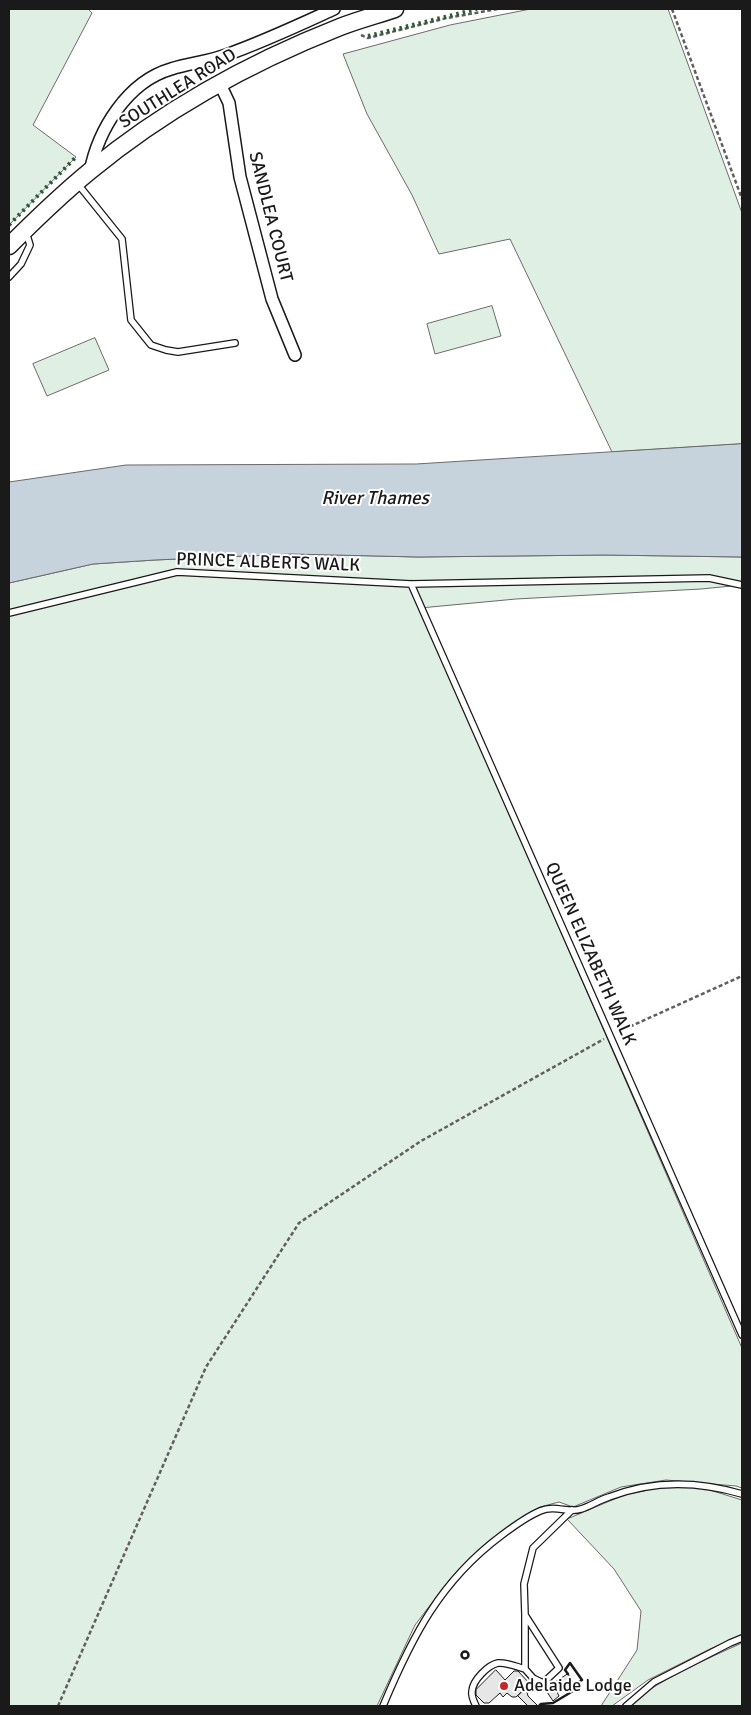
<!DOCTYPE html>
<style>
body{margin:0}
#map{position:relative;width:751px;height:1715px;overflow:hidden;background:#fff;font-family:Signika,sans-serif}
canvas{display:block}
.frame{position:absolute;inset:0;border:10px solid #1a1a1a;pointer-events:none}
</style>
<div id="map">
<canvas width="751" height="1715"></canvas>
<div class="frame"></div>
</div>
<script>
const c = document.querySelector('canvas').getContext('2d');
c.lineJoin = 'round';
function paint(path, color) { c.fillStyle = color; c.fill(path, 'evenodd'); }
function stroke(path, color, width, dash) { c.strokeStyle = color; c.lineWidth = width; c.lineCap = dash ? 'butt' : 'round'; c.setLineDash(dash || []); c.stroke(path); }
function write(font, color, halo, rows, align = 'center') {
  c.font = font + ' Signika,sans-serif'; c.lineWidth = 4; c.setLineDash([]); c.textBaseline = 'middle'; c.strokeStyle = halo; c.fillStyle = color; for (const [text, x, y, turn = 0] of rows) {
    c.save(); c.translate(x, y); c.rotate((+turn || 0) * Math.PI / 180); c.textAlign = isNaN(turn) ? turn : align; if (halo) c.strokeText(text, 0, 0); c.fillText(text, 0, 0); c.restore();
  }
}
const green = new Path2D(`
 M9,9H88L92,13L33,125L76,157L9,225Z
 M531,9H668L742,213V444L612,452L510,239L439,254L412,195L367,114L343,54L450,25Z
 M492,306L501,336L435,354L427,324Z
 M95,338L109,370L47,396L33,364Z
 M292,554L418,557L605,555L742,557V585L701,589L516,599L420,608L742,1348V1488L736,1486L666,1480L621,1487L573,1507L559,1502L540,1507L495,1537L451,1578L415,1625L377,1706H9V583L93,564L155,560Z
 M662,1487H700L742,1500V1635L710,1649L648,1680L612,1706H601L637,1650L641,1611L614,1569L567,1519L624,1495Z
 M742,1643V1706H626C661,1679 702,1661 742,1643Z`);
const water = new Path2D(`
 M742,444V557L605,555L418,557L292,554L155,560L93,564L9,583V482L126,465L416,464Z`);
const building = new Path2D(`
 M496,1670L505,1680L514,1671H518L530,1684L516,1697H512L507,1693L503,1697L500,1693L489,1703H484L476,1695V1690Z
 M568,1674L573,1682L557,1692L559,1696L553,1701L545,1689Z
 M526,1688L528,1696L538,1706H528L518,1696Z`);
const path = new Path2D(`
 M672,9L742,199
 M361,35L368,38L447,18L498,9
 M618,1032L742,976
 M58,1706L206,1367L299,1223L421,1141L604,1039`);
const lane = new Path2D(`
 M77,183L122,239L131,320L151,345L166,350L178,352L235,343
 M9,277L21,264L30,245L26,232
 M411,584L742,1335
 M9,613L177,572L411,584L709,578L742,585
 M525,1615V1669L533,1678L543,1683L559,1668L525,1615L524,1584L533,1548L572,1510
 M383,1706C412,1637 440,1581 502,1535C514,1526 526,1517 540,1511C556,1504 569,1514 581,1509C591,1506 599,1500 609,1497C653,1480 698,1481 742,1494
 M476,1706C474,1702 471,1696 472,1691C473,1680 488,1665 498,1663C507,1662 517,1667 525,1669
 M626,1706L654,1682L730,1643L742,1638`);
const street = new Path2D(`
 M220,84L229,103L240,177L272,299L295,355
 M90,172C98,130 127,82 171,69C189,63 208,62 226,55C263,42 299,25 334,9`);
const secondary = new Path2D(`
 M9,246C35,220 62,194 90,171C164,110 251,62 340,27C358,20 377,15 395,9`);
const hedge = new Path2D(`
 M368,36L477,9
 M9,225L76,157`);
const wall = new Path2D(`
 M461.5 1655a3.5 3.5 0 1 1 7 0a3.5 3.5 0 1 1-7 0Z
 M530,1685L536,1686L545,1683L547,1687
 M539,1706L541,1704L553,1703L573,1691L570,1687L582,1680L570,1663L565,1670L568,1674`);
const markers = [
 [504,1686,5,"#c62828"]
];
const streetNames = [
 ["SOUTHLEA ROAD",178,89,-32],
 ["SANDLEA COURT",270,217,76],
 ["PRINCE ALBERTS WALK",268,563,2],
 ["QUEEN ELIZABETH WALK",590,954,66]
];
const poiNames = [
 ["Adelaide Lodge",514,1686]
];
const waterNames = [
 ["River Thames",375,499]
];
paint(green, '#e0efe3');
stroke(green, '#6a6a6a', 1);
paint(water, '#c6d2dc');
stroke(water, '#6a6a6a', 1);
paint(building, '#e6e6e6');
stroke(building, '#1a1a1a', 1);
stroke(lane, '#1a1a1a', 8);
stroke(street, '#1a1a1a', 14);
stroke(secondary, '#1a1a1a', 19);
stroke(path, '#5f5f5f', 2.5, [4, 2.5]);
stroke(lane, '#fff', 5.5);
stroke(street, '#fff', 11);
stroke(secondary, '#fff', 16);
stroke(hedge, '#2b5a34', 4, [2.5, 4]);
stroke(wall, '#1a1a1a', 2.5);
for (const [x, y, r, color] of markers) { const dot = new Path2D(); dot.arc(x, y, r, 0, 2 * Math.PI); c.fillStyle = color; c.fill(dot); stroke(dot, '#fff', 2); }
write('18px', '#1a1a1a', '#fff', streetNames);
write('18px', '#1a1a1a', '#fff', poiNames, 'left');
write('italic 19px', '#1a1a1a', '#fff', waterNames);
</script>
